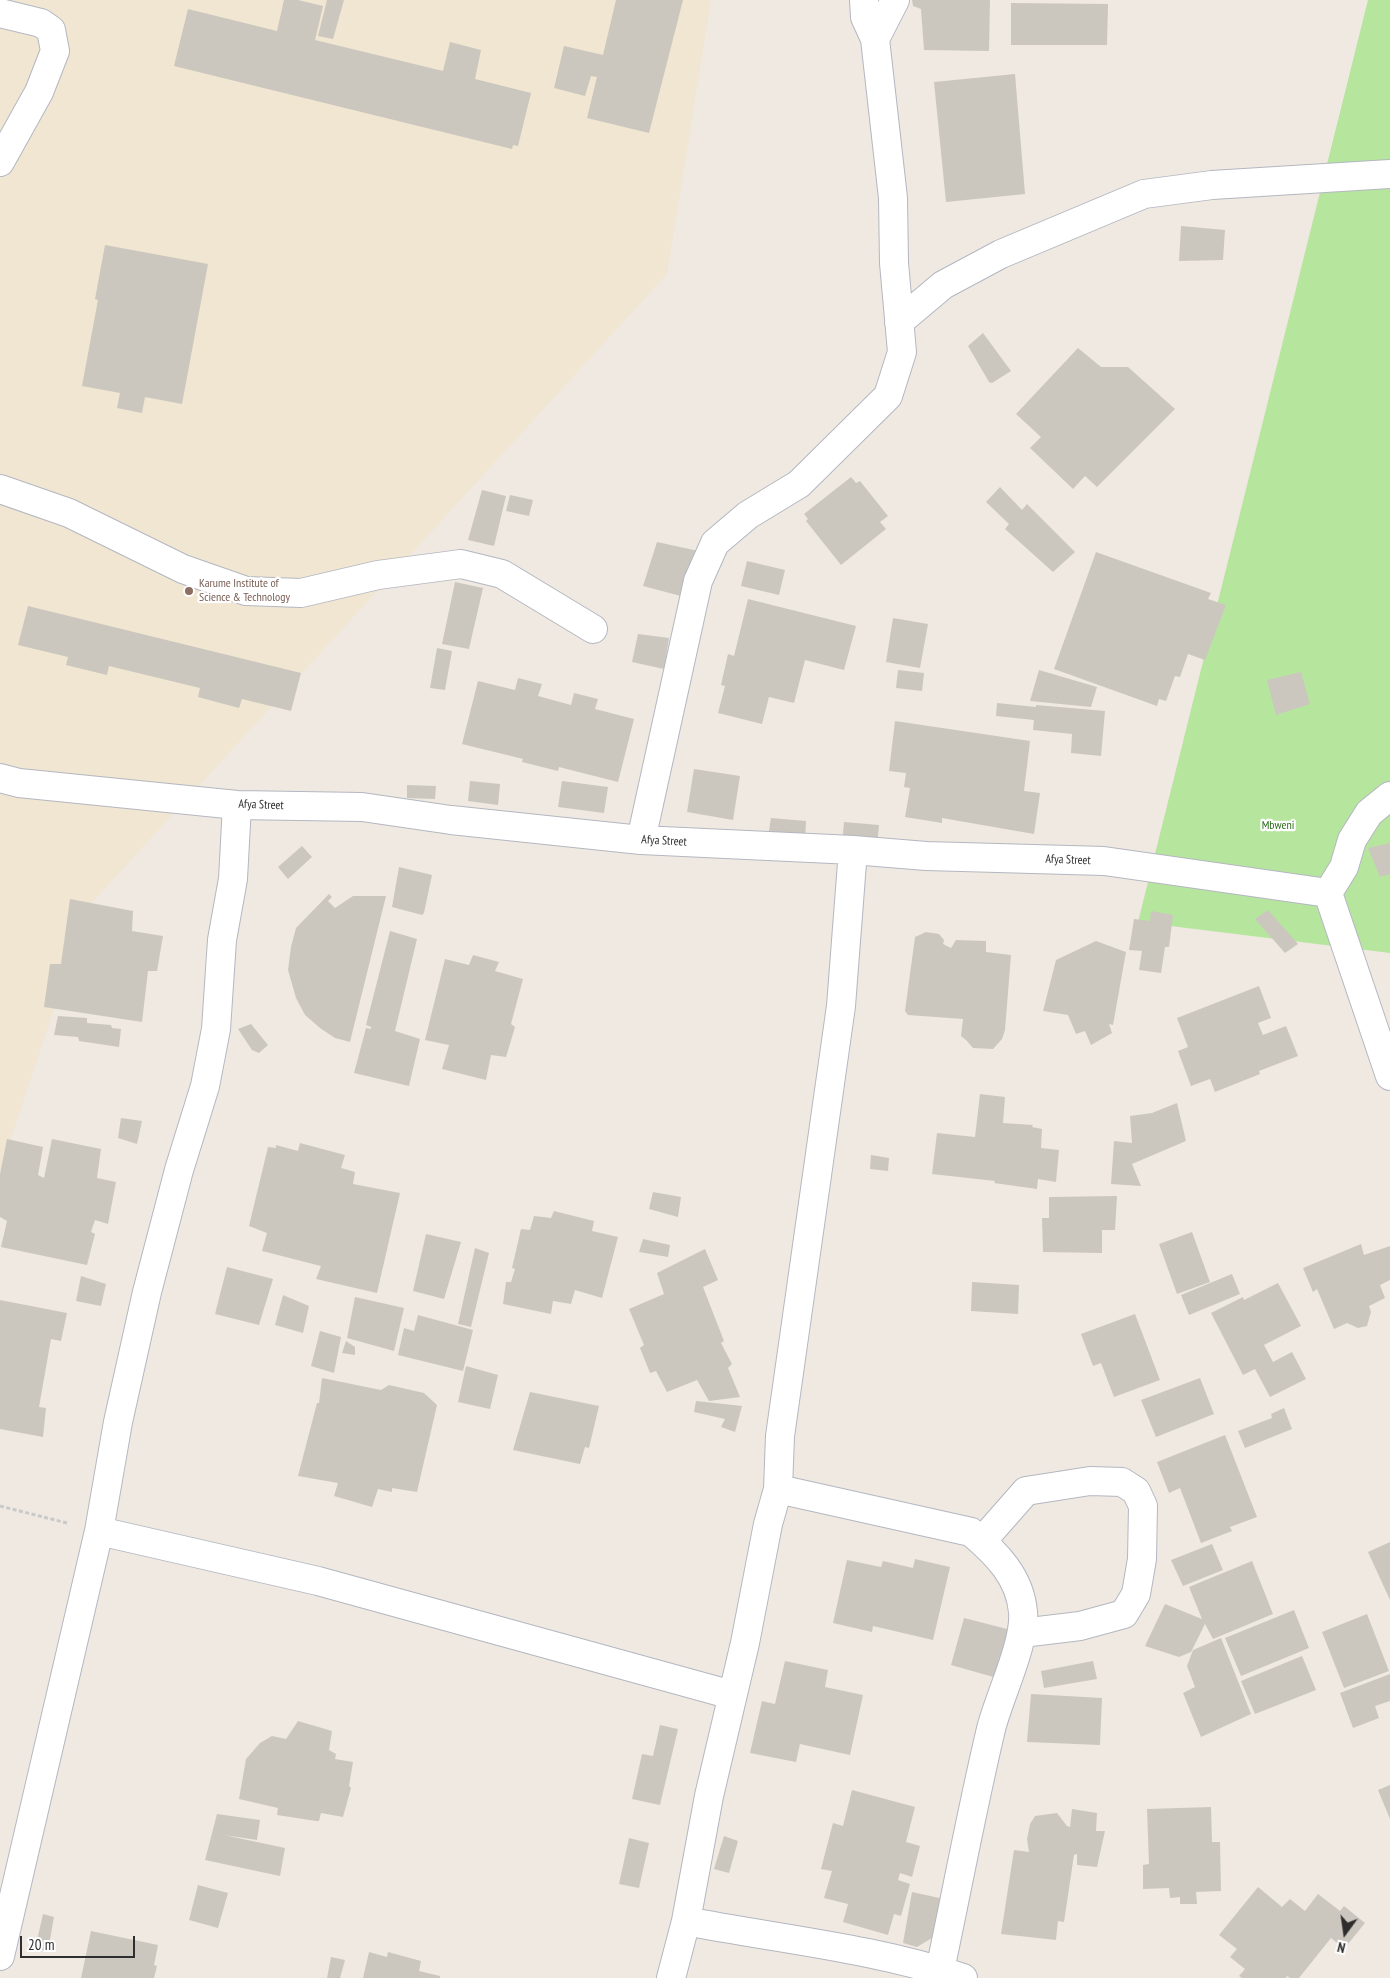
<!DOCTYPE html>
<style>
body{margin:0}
#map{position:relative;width:1390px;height:1978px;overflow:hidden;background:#efe9e1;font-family:"PT Sans Narrow",sans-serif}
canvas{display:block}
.north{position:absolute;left:1320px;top:1908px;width:50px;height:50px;-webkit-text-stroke:4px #fff;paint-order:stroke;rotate:194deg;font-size:14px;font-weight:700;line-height:20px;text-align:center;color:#2e2e2e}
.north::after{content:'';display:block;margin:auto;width:18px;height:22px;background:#2e2e2e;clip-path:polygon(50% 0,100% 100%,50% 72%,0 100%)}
.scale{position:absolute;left:20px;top:1936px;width:115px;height:22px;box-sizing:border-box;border:2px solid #2e2e2e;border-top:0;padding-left:6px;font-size:15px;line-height:18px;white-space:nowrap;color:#2e2e2e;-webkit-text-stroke:4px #fff;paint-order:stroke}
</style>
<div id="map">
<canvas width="1390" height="1978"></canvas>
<div class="north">N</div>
<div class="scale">20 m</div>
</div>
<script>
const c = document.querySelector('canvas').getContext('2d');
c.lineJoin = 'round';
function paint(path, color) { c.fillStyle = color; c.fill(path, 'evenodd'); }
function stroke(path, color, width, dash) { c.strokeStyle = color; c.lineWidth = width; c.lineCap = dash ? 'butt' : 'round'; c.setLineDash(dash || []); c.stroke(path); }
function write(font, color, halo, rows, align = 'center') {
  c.font = font + ' "PT Sans Narrow",sans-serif'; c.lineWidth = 4.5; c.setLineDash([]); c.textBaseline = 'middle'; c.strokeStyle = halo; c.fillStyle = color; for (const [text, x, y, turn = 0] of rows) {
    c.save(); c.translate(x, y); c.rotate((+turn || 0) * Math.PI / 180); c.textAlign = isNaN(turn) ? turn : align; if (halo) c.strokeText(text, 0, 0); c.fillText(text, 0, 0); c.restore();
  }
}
const education = new Path2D(`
 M0,0H711L667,274L88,907L0,1171Z`);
const green = new Path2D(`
 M1368,0H1390V953L1138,922Z`);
const building = new Path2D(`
 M284,0H298L323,6L315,40L443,71L450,42L481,50L475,79L531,93L518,146L513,145L512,149L174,66L188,9L277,31Z
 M327,0H344L333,39L318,36Z
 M616,0H683L649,133L587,118L597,77L591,76L585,96L554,88L564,46L603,55Z
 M912,0H990L989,51L924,50L921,9L913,6Z
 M1011,3L1108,4L1107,45H1011Z
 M1015,74L1025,194L946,202L934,82Z
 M1181,226L1225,230L1223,260L1179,261Z
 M105,245L208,264L182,404L145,397L142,413L117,408L120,393L82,386L98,300L95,299Z
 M983,333L1011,371L992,383L989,382L968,346Z
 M1078,348L1101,367H1128L1175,409L1097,487L1085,476L1073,489L1030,448L1041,437L1016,414Z
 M851,477L856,483L860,481L888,516L880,522L886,529L841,565L806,521L808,519L804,514Z
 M1000,487L1022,510L1027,504L1075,552L1053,572L1005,529L1009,524L986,502Z
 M482,490L506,496L494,546L468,540Z
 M510,495L533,500L529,516L506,511Z
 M657,542L703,552L692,599L643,586Z
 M1096,552L1211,593L1208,599L1226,605L1205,660L1188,654L1180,677L1175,676L1166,701L1159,699L1157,706L1054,669Z
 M747,561L785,570L779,595L741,586Z
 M455,582L483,588L469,649L442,644Z
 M748,599L856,626L844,670L805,660L794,703L769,697L762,724L718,713L725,686L721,685L728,654L734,656Z
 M28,606L301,673L291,711L242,699L239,708L198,697L200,688L109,666L107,675L66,665L68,657L18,645Z
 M893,618L928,624L920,668L886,662Z
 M638,634L669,638L664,669L632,662Z
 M437,648L452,651L445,690L430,688Z
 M898,670L924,673L922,691L896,688Z
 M1039,670L1097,687L1091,707L1030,701Z
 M1301,672L1310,704L1276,715L1267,680Z
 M518,678L542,684L538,696L571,705L574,693L598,699L595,709L634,719L618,782L559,767L558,771L522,762L523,759L462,744L478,681L515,690Z
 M997,703L1036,707V705L1105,711L1101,756L1071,753L1072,734L1033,730L1034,720L996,716Z
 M895,721L1030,741L1024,791L1040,793L1034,834L942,818V823L905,817L910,788L904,787L906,773L889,771Z
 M694,769L740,776L733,820L687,812Z
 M470,781L500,784L498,805L468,801Z
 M562,781L608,787L604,813L558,807Z
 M407,785L436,786L435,799L407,798Z
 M771,818L806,821L805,841L768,837Z
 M844,822L879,825L877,847L842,844Z
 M1390,843V874L1380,877L1368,848Z
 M302,846L312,857L288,879L278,867Z
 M399,867L432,875L424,913L422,915L392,907Z
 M329,894L332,897L328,901L335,908L353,896H386L350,1042L335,1038L320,1028L305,1015L296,998L288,970L291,947L296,928Z
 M70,899L133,911L132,931L163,936L157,971H148L142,1022L44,1007L50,964H61Z
 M1268,910L1298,944L1285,953L1255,919Z
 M1151,911L1173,915L1169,947H1165L1161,973L1139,970L1142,951L1129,950L1134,919L1150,921Z
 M390,931L417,939L395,1031L420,1039L409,1086L354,1073L366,1028L371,1029V1027L366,1025Z
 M926,932L939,934L944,940L943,944L951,948L956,940L986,941V952L1011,955L1005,1030L1002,1039L993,1049L973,1048L966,1040L961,1036L963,1019L908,1015L905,1011L915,937Z
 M1096,941L1126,952L1113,1025L1109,1024L1112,1033L1091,1045L1085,1031L1076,1034L1068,1015L1043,1011L1056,960Z
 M473,955L499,962L495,971L523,979L511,1024L515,1027L506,1057L491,1055L486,1080L442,1069L449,1045L425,1040L445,959L469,965Z
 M1259,986L1271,1018L1258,1023L1263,1035L1286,1026L1298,1056L1259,1071L1260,1074L1215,1092L1210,1079L1191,1086L1178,1051L1188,1047L1177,1018Z
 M58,1016L87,1018V1023L111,1025L112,1028L121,1029L119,1047L79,1041L78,1037L54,1035Z
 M251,1024L268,1045L259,1053L252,1050L238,1029Z
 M980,1094L1005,1097L1003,1123L1033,1125L1032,1127L1042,1129L1041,1148L1059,1150L1056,1182L1038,1179L1037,1189L994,1183L995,1181L932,1174L937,1133L975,1137Z
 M1177,1103L1186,1141L1132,1164L1141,1186L1111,1184L1114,1141L1132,1143L1130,1116L1152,1113Z
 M121,1118L142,1121L137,1144L118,1138Z
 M7,1139L43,1147L38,1175L44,1178L52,1139L101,1149L97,1178L116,1182L108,1224L95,1220L91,1232L95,1234L87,1265L1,1247L7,1221L0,1217V1174Z
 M300,1143L345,1155L341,1168L355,1172L353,1184L400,1193L377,1293L316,1279L321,1266L262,1251L267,1233L249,1226L268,1147L276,1148V1145L298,1151Z
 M871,1155L889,1158L888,1171L870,1169Z
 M653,1192L681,1197L678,1217L649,1209Z
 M1117,1196L1115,1230H1102V1253L1043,1252L1042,1218H1049V1197Z
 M554,1211L594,1221L592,1231L618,1237L602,1298L575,1290L571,1304L553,1301L551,1314L503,1304L506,1282H511L515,1269L512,1268L521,1229L530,1230L534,1216L551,1218Z
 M1192,1232L1210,1282L1177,1294L1159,1244Z
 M426,1234L461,1242L444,1299L413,1291Z
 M643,1239L670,1245L668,1257L639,1252Z
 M1361,1244L1364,1255L1390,1246V1280L1380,1285L1385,1298L1369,1306L1371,1312L1367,1326L1358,1328L1347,1323L1334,1329L1317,1289L1313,1292L1303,1268Z
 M475,1248L489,1253L471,1327L458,1324Z
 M705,1249L718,1280L703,1287L724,1341L721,1343L732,1364L728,1368L740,1397L709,1401L697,1380L667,1392L656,1371L650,1373L640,1348L644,1345L629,1309L664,1294L657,1273Z
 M227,1267L273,1279L259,1325L215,1314Z
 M1232,1274L1240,1294L1189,1315L1181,1295Z
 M81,1276L106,1284L101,1306L76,1301Z
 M972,1282L1019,1285L1018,1314L971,1311Z
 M1278,1283L1301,1326L1264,1345L1273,1362L1292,1352L1306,1379L1270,1397L1255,1369L1243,1375L1211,1313L1243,1297L1244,1300Z
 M283,1295L309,1306L303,1333L275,1325Z
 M355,1297L404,1308L394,1351L347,1338Z
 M0,1300L67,1313L61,1341L51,1339L39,1407L46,1408L43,1437L0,1429Z
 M1135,1314L1160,1380L1114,1397L1101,1363L1093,1366L1081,1334Z
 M418,1315L473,1330L463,1371L398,1355L404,1328L414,1331Z
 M320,1331L341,1337L334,1373L311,1366Z
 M346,1341L355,1347V1355L342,1353Z
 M466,1366L498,1375L490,1409L458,1402Z
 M322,1378L381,1390L389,1385L424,1393L437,1405L417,1492L392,1488V1492L378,1489L372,1507L334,1496L338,1483L298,1476L317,1403H319Z
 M1200,1378L1214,1414L1156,1437L1141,1400Z
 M530,1392L599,1406L589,1448L585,1447L580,1464L513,1450Z
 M696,1401L742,1406L735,1432L721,1427L725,1419L694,1412Z
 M1284,1408L1292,1429L1245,1448L1238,1431L1272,1418L1271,1414Z
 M1225,1435L1257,1517L1230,1527L1232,1531L1201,1543L1180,1488L1169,1493L1157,1462Z
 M1390,1542V1600L1368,1552Z
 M1212,1544L1223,1570L1183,1586L1171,1560Z
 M915,1559L950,1567L933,1640L873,1626L872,1632L833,1623L847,1560L881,1567L883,1561L913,1568Z
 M1252,1561L1273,1614L1213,1639L1205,1624L1191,1652L1179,1657L1145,1646L1165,1604L1202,1619L1189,1587Z
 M1294,1610L1309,1648L1241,1676L1225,1638Z
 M1367,1614L1389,1671L1344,1688L1322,1632Z
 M964,1618L1011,1630L997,1678L951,1665Z
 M1221,1638L1251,1714L1201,1737L1183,1693L1195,1687L1187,1666L1193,1650Z
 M1302,1656L1316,1690L1255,1714L1241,1681Z
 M785,1661L828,1670L825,1687L863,1695L850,1755L800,1744L796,1762L750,1753L762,1701L775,1704Z
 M1093,1661L1097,1679L1044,1688L1041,1671Z
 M1390,1674V1701L1375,1706L1379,1718L1353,1728L1340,1693Z
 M1031,1694L1102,1698L1100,1745L1027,1742Z
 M298,1721L332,1731L329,1750L336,1754L335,1759L353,1762L349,1786L351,1788L343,1817L321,1813L319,1821H316L277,1815L278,1808L239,1799L246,1759L260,1743L272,1736L286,1739Z
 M660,1725L678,1729L660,1805L632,1799L642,1754L653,1756Z
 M1390,1785V1819L1378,1790Z
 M852,1790L915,1807L906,1842L920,1846L912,1877L900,1873L898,1880L910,1884L901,1916L894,1914L888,1935L843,1922L848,1904L824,1898L832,1871L821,1869L833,1823L843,1826Z
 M1211,1807L1212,1842H1220L1221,1891L1196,1892L1197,1904H1180V1897L1170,1898L1169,1888L1143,1889V1865L1149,1864L1147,1809Z
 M1072,1809L1097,1813L1096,1831H1105L1097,1867L1077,1865V1854L1074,1855L1064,1922L1058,1921L1056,1940L1001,1934L1014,1850L1029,1852L1027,1839L1030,1824L1035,1816L1057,1813L1067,1826L1070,1827Z
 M217,1814L260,1820L257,1840L224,1835L285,1848L280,1876L205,1860Z
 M724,1836L738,1841L729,1873L714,1869Z
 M629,1838L649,1843L639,1888L619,1884Z
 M198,1885L228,1893L218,1928L189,1920Z
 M1258,1887L1282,1907L1290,1899L1305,1911L1318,1894L1340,1911L1344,1906L1365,1923L1344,1949L1331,1938L1299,1978H1290L1287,1976L1286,1978H1242L1239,1976L1245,1969L1230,1957L1237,1949L1219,1935Z
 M912,1892L944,1899L937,1935L917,1947L903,1943Z
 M43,1914L54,1917L48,1951L35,1949Z
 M91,1931L158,1945L154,1965L157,1966L154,1978H81Z
 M369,1952L387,1957L388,1952L421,1961L419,1971L440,1976V1978H363Z
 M331,1957L345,1960L340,1978H327Z`);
const path = new Path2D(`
 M0,1506L67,1523`);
const minor = new Path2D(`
 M864,0L865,17L875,39
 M0,13L41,23L51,30L55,51L39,92L0,162
 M899,322L943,285L1001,254L1144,194L1212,185L1390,174
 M0,489L69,513L183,569L246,591L301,593L378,575L461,564L502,574L593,629
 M0,778L19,783L237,805L362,807L451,820L641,840L853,850L926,856L1104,861L1328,893
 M1390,796L1369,813L1352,840L1344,867L1328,893L1390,1076
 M641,840L698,581L715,543L748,515L799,484L888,396L902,352L894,263L893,198L875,39L895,0
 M778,1489L971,1532C997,1554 1020,1577 1023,1612C1026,1642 999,1697 991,1729C972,1809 957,1890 940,1970
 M99,1531L318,1581L732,1695
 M982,1541L1026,1491L1090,1481L1122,1482L1136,1491L1143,1506L1142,1559L1136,1594L1124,1614L1080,1626L1022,1633
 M686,1921C778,1939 874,1948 963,1978
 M0,1956L99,1531L118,1422L147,1292L179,1170L205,1086L216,1029L222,940L233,879L237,805
 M671,1978L686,1921L709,1796L745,1643L768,1524L778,1489L780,1436L841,1006L853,850`);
const markers = [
 [189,591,5,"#8d6e63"]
];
const educationNames = [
 ["Karume Institute of",199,584],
 ["Science & Technology",199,598]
];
const streetNames = [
 ["Afya Street",261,805,2],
 ["Afya Street",664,841,3],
 ["Afya Street",1068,860,2]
];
const parkNames = [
 ["Mbweni",1278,826]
];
paint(education, '#f0e6d1');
paint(green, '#b6e59e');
paint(building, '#cbc7bf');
stroke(minor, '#b4b7c1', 30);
stroke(path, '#c9c9c9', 3, [4, 2.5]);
stroke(minor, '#fff', 28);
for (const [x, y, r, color] of markers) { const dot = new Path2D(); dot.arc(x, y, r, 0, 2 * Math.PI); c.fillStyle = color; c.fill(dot); stroke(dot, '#fff', 2); }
write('12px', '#785e54', '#fff', educationNames, 'left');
write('12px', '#2e2e2e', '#fff', streetNames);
write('12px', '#2c6e1b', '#fff', parkNames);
</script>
